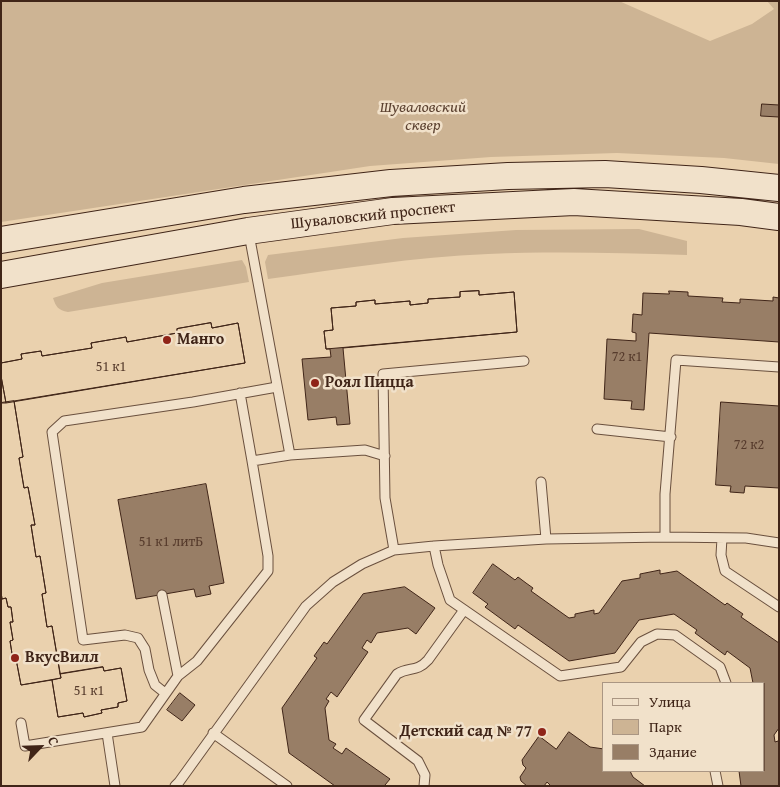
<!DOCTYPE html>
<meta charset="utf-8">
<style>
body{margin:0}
#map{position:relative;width:780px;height:787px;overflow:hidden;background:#ead1ae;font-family:"Gentium Book Plus",serif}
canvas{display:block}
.frame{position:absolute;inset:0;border:2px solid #402518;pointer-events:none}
.legend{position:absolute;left:602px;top:682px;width:162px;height:90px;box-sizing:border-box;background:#f1e1ca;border:1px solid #aa9683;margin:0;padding:6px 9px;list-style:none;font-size:15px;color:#402518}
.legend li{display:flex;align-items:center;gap:10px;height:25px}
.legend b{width:25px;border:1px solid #aa9683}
.north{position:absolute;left:15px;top:722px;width:50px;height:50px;-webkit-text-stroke:4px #f1e1ca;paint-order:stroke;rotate:66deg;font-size:14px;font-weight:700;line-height:20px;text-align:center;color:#402518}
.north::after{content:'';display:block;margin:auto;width:18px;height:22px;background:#402518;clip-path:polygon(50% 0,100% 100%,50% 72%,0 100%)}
</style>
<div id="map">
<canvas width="780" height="787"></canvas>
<div class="frame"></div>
<ul class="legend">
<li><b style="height:6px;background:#f1e1ca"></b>Улица</li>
<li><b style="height:14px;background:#cdb494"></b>Парк</li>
<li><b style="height:14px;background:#987e66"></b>Здание</li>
</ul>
<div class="north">С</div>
</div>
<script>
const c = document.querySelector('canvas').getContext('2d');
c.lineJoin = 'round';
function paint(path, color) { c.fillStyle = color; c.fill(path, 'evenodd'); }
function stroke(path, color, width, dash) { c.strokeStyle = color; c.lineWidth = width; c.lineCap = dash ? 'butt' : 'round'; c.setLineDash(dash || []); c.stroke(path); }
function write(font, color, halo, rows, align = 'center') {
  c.font = font + ' "Gentium Book Plus",serif'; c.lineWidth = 5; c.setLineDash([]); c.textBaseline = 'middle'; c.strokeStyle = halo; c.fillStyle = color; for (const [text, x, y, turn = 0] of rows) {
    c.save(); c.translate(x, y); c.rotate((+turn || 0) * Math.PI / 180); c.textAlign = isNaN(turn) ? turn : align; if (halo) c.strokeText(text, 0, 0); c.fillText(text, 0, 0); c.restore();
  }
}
const green = new Path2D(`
 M1,1H619L710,41L752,24L774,9L767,1H779V164L724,158L617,153L491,157L370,166L1,222Z
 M639,229L687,241V255C620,253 554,251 488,254C414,257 341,269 268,279L265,262L268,255L403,238L516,230Z
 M242,260L246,267L249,282L68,312C58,310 56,307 53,298L102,283Z`);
const building = new Path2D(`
 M762,104L779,105V117L761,116Z
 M479,291V295L514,292L517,332L343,348L350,424L337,425L336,417L308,420L302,359L331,357L330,349H326L324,331L333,330L331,308L356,306V302L375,300V304L410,301V305L428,303V299L460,297V292Z
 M479,291V295L514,292L517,332L326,349L324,331L333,330L331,308L356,306V302L375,300V304L410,301V305L428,303V299L460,297V292Z
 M669,291L688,292V296L723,298L722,302L740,303V299L773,301V297L779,298V342L649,333L644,410L631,409L632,401L604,399L607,339L636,341V333L632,332L633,314L642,315L643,293L669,294Z
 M211,323L212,328L238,323L245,363L14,401L23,457L19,458L24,488L28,487L35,525H31L36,557L40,556L46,593L42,594L47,627L52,626L60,674L103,667L104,671L121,668L127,701L118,703V707L101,710L102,713L84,717L83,713L58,717L52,680L21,685L16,659L13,660L10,641L13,640L10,622H13L11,607H8L6,598L2,599L1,592V403H6L1,376V363L22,359L21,354L41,351L42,356L92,348L91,343L126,337L127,342L177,333V329Z
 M211,323L212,328L238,323L245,363L6,403L1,376V363L22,359L21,354L41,351L42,356L92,348L91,343L126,337L127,342L177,333V329Z
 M14,401L23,457L19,458L24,488L28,487L35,525H31L36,557L40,556L46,593L42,594L47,627L52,626L61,678L21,685L16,659L13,660L10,641L13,640L10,622H13L11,607H8L6,598L2,599L1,592V403Z
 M721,402L779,406V488L745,486L744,493L730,492L731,486L716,485Z
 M206,484L224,583L209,586L211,594L196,597L194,589L136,599L118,500Z
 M493,564L515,580L518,577L526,583L533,588L531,591L569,618L575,617V614L594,610V614L599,613L622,581L640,578V574L660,570V574L677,571L725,605L727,603L743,614L741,617L779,643V728L774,735L775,742L778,741L779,744V786H741L739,771H764V683H753L750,668L727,651L725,655L695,633L697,630L674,614L639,620L615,653L569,661L518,625L515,629L485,607L488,604L473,593Z
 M405,587L435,608L416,634L408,628L377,633L371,643L367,640L362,648L368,652L337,697L331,692L326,699L329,701L325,708L329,740L336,744L333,748L342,754L346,748L390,779L385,785L386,786H335L289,753L282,708L317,658L314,656L324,642L327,644L363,594Z
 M103,667L104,671L121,668L127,701L118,703V707L101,710L102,713L84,717L83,713L58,717L52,680L61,678L60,674Z
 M180,693L195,705L182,721L167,710Z
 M569,732L590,747L604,749V771H630L633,777L645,786H551L547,782L544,786H527L521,781L520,777L526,768L523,765L522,760L539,736L556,749Z`);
const lane = new Path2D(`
 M249,234L290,455
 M240,393L252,461
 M597,429L671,437
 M541,482L546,539
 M665,537V494L676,360L779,367
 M722,538L721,555L725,571L779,607
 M434,546L438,565L450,600L560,676L621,667L641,642L657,634L675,635L720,667L726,683
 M394,550L385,498L383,374L524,361
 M162,595L178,676
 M165,693L155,685L149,670L145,649L138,638L125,635L83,640L52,432L64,421L193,402L277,387
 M21,723L25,746L142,727L178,676L197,661L268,571V556L252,461L290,455L365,450L385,456
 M107,733L115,786
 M213,733L287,786
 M715,771L718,786
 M175,786L179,782L306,606L333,582L362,564L394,550L434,546L546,539L665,537L746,538L779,543
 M424,786L425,775L418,761L364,720L397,674C410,666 416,673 428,660L464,610`);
const secondary = new Path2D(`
 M1,240L244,200L391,183L508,176L605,174L701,180L779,188
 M1,275L248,231L393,211L574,202L741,212L779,217`);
const markers = [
 [167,340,5,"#8f2418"],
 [315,383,5,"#8f2418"],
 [15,658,5,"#8f2418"],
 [542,732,5,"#8f2418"]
];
const numberNames = [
 ["72 к1",627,357],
 ["51 к1",111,367],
 ["72 к2",749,445],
 ["51 к1 литБ",171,542],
 ["51 к1",89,691]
];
const parkNames = [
 ["Шуваловский",423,108],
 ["сквер",423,126]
];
const streetNames = [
 ["Шуваловский проспект",373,216,-6]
];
const poiNames = [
 ["Манго",177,340],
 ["Роял Пицца",325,383],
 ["ВкусВилл",25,658],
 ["Детский сад № 77",532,732,"right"]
];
paint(green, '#cdb494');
paint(building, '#987e66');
stroke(building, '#402518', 1);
stroke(lane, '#6a503e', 11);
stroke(secondary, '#402518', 28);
stroke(lane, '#f1e1ca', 9);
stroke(secondary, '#f1e1ca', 26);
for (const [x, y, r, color] of markers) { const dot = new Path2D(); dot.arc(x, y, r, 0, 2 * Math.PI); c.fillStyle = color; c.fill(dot); stroke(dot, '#f1e1ca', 2); }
write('14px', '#563b2c', null, numberNames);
write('italic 16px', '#5c4231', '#f1e1ca', parkNames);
write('16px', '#402518', '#f1e1ca', streetNames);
write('bold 16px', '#402518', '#f1e1ca', poiNames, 'left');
</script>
